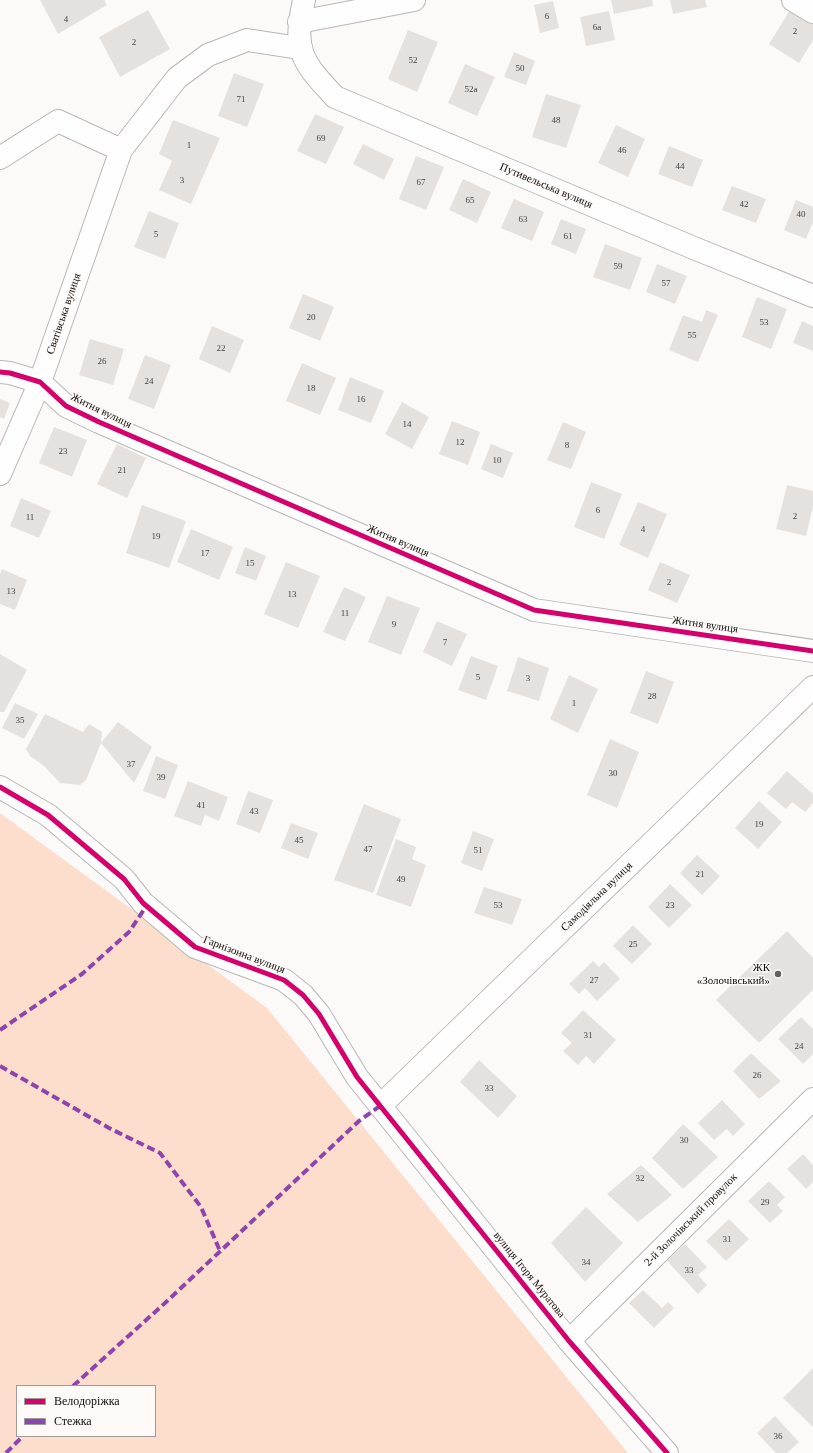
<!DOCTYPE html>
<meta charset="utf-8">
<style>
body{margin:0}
#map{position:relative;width:813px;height:1453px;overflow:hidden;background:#fcfaf9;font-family:"Times New Roman",serif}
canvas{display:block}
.legend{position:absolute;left:16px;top:1385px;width:140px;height:52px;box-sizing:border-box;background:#fdfaf8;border:1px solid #9f9b98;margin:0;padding:5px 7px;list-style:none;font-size:12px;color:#110c09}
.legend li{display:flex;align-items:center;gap:8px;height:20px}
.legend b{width:20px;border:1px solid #9f9b98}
</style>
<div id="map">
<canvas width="813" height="1453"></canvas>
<ul class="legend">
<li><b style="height:5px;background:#d6006c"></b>Велодоріжка</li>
<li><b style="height:5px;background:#8e44ad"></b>Стежка</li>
</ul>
</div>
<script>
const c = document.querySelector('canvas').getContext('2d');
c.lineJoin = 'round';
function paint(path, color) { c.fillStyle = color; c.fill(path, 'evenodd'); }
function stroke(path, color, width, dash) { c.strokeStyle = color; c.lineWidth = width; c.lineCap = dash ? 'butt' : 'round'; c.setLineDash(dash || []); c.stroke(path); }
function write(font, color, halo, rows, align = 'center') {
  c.font = font + ' "Times New Roman",serif'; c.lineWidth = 3; c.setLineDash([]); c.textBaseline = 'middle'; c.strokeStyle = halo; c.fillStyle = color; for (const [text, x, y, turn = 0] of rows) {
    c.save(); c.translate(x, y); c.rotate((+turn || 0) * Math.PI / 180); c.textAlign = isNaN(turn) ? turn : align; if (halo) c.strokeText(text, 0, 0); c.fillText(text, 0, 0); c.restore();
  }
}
const green = new Path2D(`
 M0,813L267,1008L628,1453H0ZM17,1386H155V1436H17Z`);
const building = new Path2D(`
 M40,0H104L107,5L58,34Z
 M611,0H652L653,6L614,14Z
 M670,0H705L707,7L673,14Z
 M553,1L559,28L540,33L534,5Z
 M148,10L170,49L120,77L99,37Z
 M790,10L813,24V40L799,63L769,44Z
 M609,11L615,40L586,46L580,17Z
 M408,30L438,42L417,92L388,79Z
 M514,52L535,61L526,85L504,77Z
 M465,64L495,77L477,116L448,103Z
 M234,73L264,84L247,127L218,116Z
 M546,94L581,105L566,148L532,137Z
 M315,114L344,127L326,164L297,151Z
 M173,120L220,138L191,204L159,190L172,161L159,154Z
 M616,125L645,139L628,177L598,163Z
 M363,144L394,159L384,180L353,164Z
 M669,146L703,160L692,187L658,174Z
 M416,156L444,167L426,210L399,199Z
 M463,179L491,192L477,223L449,210Z
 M732,186L766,199L756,223L722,210Z
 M514,199L544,212L532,241L501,228Z
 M796,200L813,207V222L806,239L784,230Z
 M149,211L179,223L165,259L134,247Z
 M561,219L586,229L576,254L551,244Z
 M605,244L642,258L630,290L593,277Z
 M657,264L687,276L675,304L646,292Z
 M303,294L334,307L320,341L289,328Z
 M757,297L787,309L771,349L742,337Z
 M706,310L718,315L698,362L669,350L683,315L702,322Z
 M802,321L813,326V351L793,343Z
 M212,326L244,340L230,373L199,359Z
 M90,339L124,349L113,385L79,375Z
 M145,355L171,365L154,409L128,399Z
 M302,363L336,378L320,415L286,401Z
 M350,377L384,391L371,423L338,410Z
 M0,399L10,403L4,419L0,417Z
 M402,402L429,417L412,449L385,434Z
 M452,421L480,432L468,465L439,454Z
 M563,422L586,432L571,469L547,460Z
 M54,427L87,440L72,477L39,463Z
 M117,444L146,458L127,498L97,484Z
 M491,444L513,453L503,478L481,469Z
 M591,482L622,494L604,539L574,527Z
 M787,485L813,491V506L806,536L776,529Z
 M21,498L51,511L39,538L10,526Z
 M638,502L667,514L648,558L619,545Z
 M142,505L186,521L169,568L126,553Z
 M191,529L233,547L219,580L177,562Z
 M245,547L266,556L256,581L235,573Z
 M286,562L320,576L298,628L264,614Z
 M660,562L690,575L677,603L648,590Z
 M2,569L27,580L15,610L0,604V574Z
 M344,587L366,597L345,641L323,632Z
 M387,596L420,608L401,655L368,642Z
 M437,621L467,634L452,666L423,652Z
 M0,654L27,670L4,712H0Z
 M471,656L498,666L486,700L458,690Z
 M518,657L549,668L539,701L507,691Z
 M646,671L674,682L658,724L630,713Z
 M569,675L598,689L578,733L550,719Z
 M15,703L38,714L24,739L2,728Z
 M45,714L83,732L89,724L102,732L101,743L86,780L80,785L60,783L44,766L30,756L26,749Z
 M118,722L152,747L134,783L101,743Z
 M610,739L639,752L617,808L587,795Z
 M156,756L178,765L165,799L143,791Z
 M787,771L813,794V803L805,812L792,802L786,809L767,793Z
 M188,781L228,797L219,821L205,815L201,826L174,816Z
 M248,791L273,800L260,833L236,824Z
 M759,801L782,822L758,849L735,828Z
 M364,804L401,819L373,893L334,880Z
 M291,823L318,833L308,859L281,848Z
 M473,831L494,839L482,871L461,863Z
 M396,839L416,847L412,859L426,865L411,907L376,895Z
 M697,855L720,876L702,895L680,873Z
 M670,884L692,905L669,928L648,907Z
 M484,887L522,899L512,925L474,913Z
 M633,925L652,944L632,964L613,946Z
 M787,931L813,958V990L759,1043L716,1000Z
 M593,961L599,967L604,962L620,979L597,1001L585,988L579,994L569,984Z
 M583,1010L616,1040L594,1064L586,1056L578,1065L563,1051L572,1043L561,1033Z
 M801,1017L813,1029V1054L803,1064L778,1039Z
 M751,1053L781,1081L759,1099L733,1071Z
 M479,1060L517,1096L498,1118L460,1082Z
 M722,1100L745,1124L733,1136L727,1129L714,1140L698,1123Z
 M683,1124L718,1157L683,1189L652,1158Z
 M803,1154L813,1165V1182L806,1189L787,1169Z
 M641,1165L672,1195L638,1222L607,1194Z
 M769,1181L785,1197L777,1205L783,1211L770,1223L748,1201Z
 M586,1207L623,1243L585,1282L551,1243Z
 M729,1219L749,1239L726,1261L706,1241Z
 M685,1244L707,1267L698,1275L707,1285L698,1294L667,1261Z
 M643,1290L662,1308L668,1302L674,1308L654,1328L629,1303Z
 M813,1368V1427L783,1398Z
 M775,1416L799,1442L787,1453H776L757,1433Z`);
const minor = new Path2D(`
 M304,0C293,50 301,61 335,97L696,249L813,296
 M793,0L813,12
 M299,22L414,0
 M0,158L58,121L121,150
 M0,372L10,373L40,382L66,406L99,422L534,610L813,651
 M0,474L40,382L121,150L177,78L208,55L247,40L299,48
 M0,787L48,815L124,879L143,903L195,947L284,980L303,995L319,1014L357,1077L569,1341L667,1453
 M380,1106L813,687
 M569,1341L813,1099`);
const quiet = new Path2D(`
 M0,1030L82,974L129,932L147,905
 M0,1066L109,1128L160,1153L201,1207L220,1251
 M73,1386L165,1303L359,1121L380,1106
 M6,1453L23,1436`);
const cycleway = new Path2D(`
 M0,372L10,373L40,382L66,406L99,422L534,610L813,651
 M0,787L48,815L124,879L143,903L195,947L284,980L303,995L319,1014L357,1077L569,1341L667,1453`);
const markers = [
 [778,974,4,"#635f5d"]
];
const numberNames = [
 ["6",547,17],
 ["4",66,20],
 ["6а",597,28],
 ["2",795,32],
 ["2",134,43],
 ["52",413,61],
 ["50",520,69],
 ["52а",471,90],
 ["71",241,100],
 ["48",556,121],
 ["69",321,139],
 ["1",189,146],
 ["46",622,151],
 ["44",680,167],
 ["3",182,181],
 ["67",421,183],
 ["65",470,201],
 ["42",744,205],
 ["40",801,215],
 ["63",523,220],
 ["5",156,235],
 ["61",568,237],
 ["59",618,267],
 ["57",666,284],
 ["20",311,318],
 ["53",764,323],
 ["55",692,336],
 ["22",221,349],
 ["26",102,362],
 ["24",149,382],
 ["18",311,389],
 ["16",361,400],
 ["14",407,425],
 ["12",460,443],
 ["8",567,446],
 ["23",63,452],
 ["10",497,461],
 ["21",122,471],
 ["6",598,511],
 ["2",795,517],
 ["11",30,518],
 ["4",643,530],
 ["19",156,537],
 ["17",205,554],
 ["15",250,564],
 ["2",669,583],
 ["13",11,592],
 ["13",292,595],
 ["11",345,614],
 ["9",394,625],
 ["7",445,643],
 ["5",478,678],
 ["3",528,679],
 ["28",652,697],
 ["1",574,704],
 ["35",20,721],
 ["37",131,765],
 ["30",613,774],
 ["39",161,778],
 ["41",201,806],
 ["43",254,812],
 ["19",759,825],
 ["45",299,841],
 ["47",368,850],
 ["51",478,851],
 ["21",700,875],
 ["49",401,880],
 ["53",498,906],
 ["23",670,906],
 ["25",633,945],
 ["27",594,981],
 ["31",588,1036],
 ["24",799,1047],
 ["26",757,1076],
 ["33",489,1089],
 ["30",684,1141],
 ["32",640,1179],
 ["29",765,1203],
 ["31",727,1240],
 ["34",586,1263],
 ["33",689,1271],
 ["36",778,1437]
];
const streetNames = [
 ["Путивельська вулиця",546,186,23],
 ["Сватівська вулиця",64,314,-71],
 ["Житня вулиця",101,411,26],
 ["Житня вулиця",398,541,23],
 ["Житня вулиця",705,625,8],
 ["Самодіяльна вулиця",597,897,-44],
 ["Гарнізонна вулиця",244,955,21],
 ["2-й Золочівський провулок",691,1220,-45],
 ["вулиця Ігоря Муратова",529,1275,51]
];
const poiNames = [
 ["ЖК",770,968],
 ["«Золочівський»",770,981]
];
paint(green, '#fdddcc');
paint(building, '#e5e1df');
stroke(minor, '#bab6b5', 24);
stroke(minor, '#fffefe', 22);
stroke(quiet, '#8e44ad', 4, [8, 4]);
stroke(cycleway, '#d6006c', 5);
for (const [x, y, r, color] of markers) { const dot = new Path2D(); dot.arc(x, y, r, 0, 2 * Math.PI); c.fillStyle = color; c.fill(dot); stroke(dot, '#fdfaf8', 1.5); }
write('9px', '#46413e', null, numberNames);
write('11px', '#110c09', '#fdfaf8', streetNames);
write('11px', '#110c09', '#fdfaf8', poiNames, 'right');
</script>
